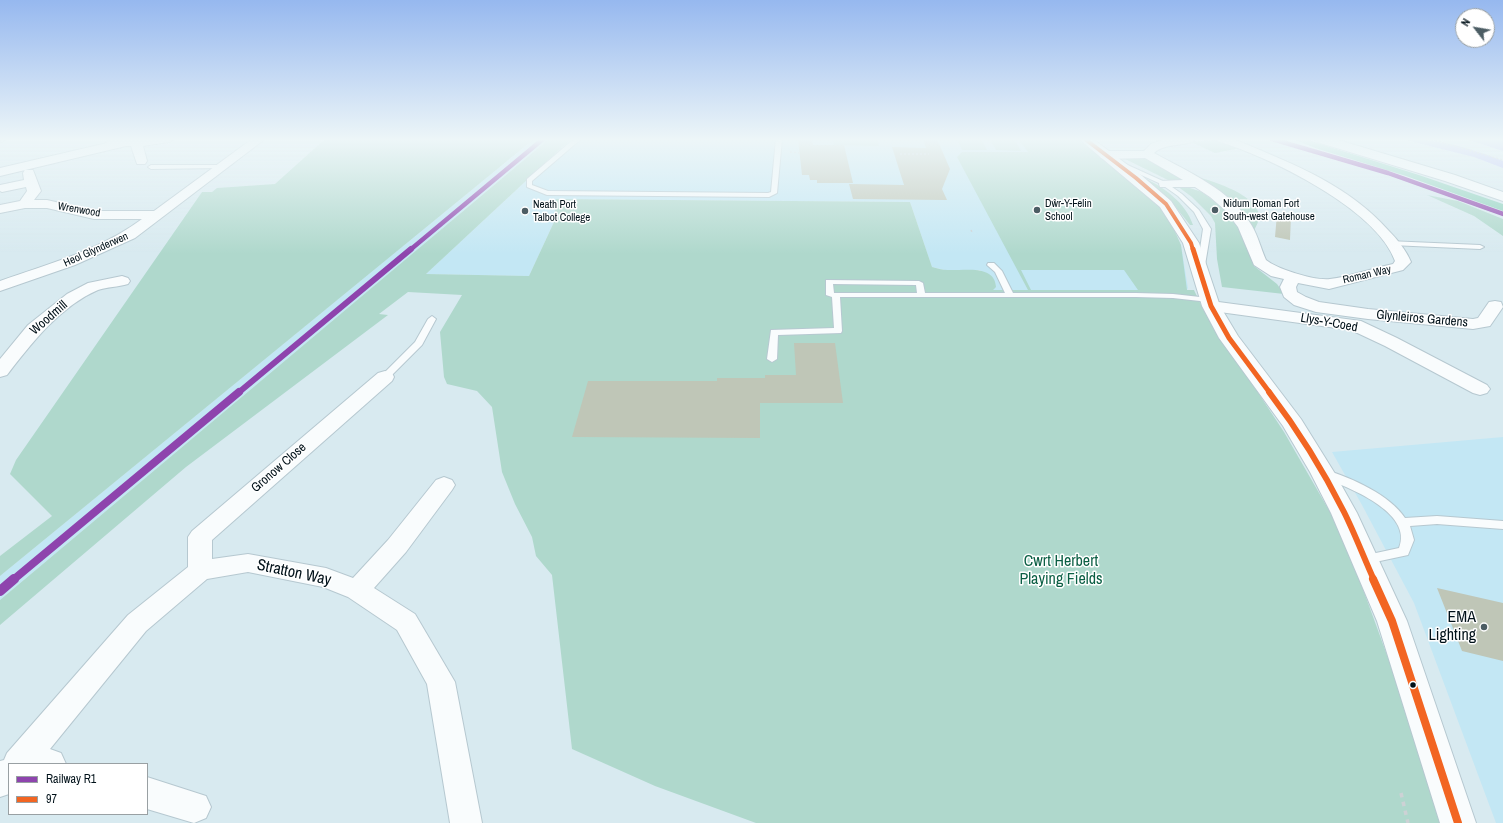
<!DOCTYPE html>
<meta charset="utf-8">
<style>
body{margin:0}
#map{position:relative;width:1503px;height:823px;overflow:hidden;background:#d8eaf0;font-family:"Archivo Narrow",sans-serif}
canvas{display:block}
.legend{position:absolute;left:8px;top:763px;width:140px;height:52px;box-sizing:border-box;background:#fff;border:1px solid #99a0a3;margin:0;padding:5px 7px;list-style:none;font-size:12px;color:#001119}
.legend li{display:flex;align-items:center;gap:8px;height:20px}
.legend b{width:20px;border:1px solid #99a0a3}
.north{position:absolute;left:1455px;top:8px;width:40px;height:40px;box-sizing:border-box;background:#fff;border:1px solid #99a0a3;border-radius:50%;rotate:301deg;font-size:11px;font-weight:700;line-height:16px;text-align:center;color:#001119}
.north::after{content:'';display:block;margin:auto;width:14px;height:18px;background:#4c5d64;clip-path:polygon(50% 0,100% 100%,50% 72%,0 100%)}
</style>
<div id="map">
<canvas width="1503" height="823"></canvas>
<ul class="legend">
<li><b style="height:5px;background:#8e44ad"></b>Railway R1</li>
<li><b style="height:5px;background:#f26522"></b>97</li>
</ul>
<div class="north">N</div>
</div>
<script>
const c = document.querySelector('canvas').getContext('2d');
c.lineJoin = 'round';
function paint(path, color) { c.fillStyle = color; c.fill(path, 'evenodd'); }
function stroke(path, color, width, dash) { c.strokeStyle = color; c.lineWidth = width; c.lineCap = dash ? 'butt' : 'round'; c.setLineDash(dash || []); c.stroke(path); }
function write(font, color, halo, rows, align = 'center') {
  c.font = font + ' "Archivo Narrow",sans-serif'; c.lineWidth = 3; c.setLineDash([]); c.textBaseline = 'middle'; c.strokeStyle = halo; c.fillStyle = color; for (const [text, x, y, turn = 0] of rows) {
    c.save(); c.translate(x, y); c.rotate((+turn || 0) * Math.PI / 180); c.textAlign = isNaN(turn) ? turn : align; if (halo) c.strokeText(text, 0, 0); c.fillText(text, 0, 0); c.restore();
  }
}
const built = new Path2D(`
 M534,139H549L0,600V576Z
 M571,139H1077L1128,178L1181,245L1188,288L1187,290H993L980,270H945L932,267L910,202L557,199L554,222L529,276L426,274Z
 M1503,437V823H1496L1414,603L1362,505L1332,452Z`);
const green = new Path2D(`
 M325,139H534L0,576V556L52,516L10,474L16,460L202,192H212L217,188L275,184Z
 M549,139H571L426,274L529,276L554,222L556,199L910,202L932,267C937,268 942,270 948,270C963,271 995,264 996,287L993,290H1028L957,157L962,152H1028L1018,139H1077L1152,198L1169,218L1181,245L1187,290H1194L1203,309L1284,432L1330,512L1352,559L1403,699L1440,823H756L655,786L572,749L552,575L536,556L532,537L515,504L502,472L492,407L477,391L447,384L444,377L440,332L462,295L408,292L379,314L388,315L186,467L0,625V600ZM1021,270H1124L1138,290H1031Z
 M833,139H877L879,146L834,145Z
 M957,139H981L987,150H962Z
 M990,139H1014L1021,151L996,150Z
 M1214,140L1241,148L1215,153L1191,142Z
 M1136,156H1142L1183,177L1180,182L1170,181L1125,159Z
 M1190,175C1209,180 1253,192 1259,214C1260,220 1256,226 1254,231C1238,201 1217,192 1190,175Z
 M1144,178C1164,187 1186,203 1193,225H1190L1174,205Z
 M1177,186L1187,187L1202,192L1228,212L1237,225L1254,266L1277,284L1284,294L1222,287L1217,259L1215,223L1211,216L1192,197Z
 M1427,195L1458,201L1503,219V236L1474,216Z`);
const forest = new Path2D(`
 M1293,139H1305L1419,175L1503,204V211L1406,176L1315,148Z`);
const water = new Path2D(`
 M1465,139H1503V151Z`);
const canal = new Path2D(`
 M1408,139C1440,139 1473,149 1503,161V168L1474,157L1409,141Z`);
const building = new Path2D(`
 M798,139H812L813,145H844L853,183H817V180H810L809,175H802Z
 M923,139H937L950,169L942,189L947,200L853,199L849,184L904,185L892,147L926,148Z
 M1277,214L1291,216L1290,240L1275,237Z
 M794,343H835L843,403H760V438L572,437L588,381H717V378H765V375H796Z
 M1437,588L1503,603V661L1462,651Z`);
const pathFar1 = new Path2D(`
 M1431,139L1503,160
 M790,152L800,153
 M900,154H929
 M971,230L972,232`);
const path = new Path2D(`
 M1401,793L1408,823`);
const service = new Path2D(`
 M574,139H581L532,181V185L548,191L768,193L771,192L776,139H782L777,193L769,197L547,195L527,187V179Z
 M1117,162H1121L1165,182L1182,194L1199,210L1211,229L1204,271H1198L1197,269L1203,229L1194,212L1178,196L1161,184L1117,164Z
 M221,165L223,166V168L151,169L148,167L151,165Z
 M1388,241L1480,245L1484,247L1480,249L1391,245L1387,243Z
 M988,263H994L1002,271L1013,293H1136L1173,294L1209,298L1213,300L1209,302L1173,298L1136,297H840L842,331L841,333L778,335L777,359L772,362L767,359L771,330L834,328L832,297L826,295V280L919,281L923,283L925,293H1005L995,272L987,265ZM833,284L916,285L917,293H834Z
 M432,316L436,319L422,345L388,379H382L380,377L415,342L428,319Z
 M1326,470C1352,478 1390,495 1405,518L1437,516L1503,521V529L1437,524L1410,526L1414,540L1408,555L1366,564L1362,562L1360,559L1362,556L1399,548C1414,512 1347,487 1322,477L1321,474L1322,471Z`);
const minor = new Path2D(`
 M0,139H7L1,142Z
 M110,139H175L169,142L143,146L147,161L145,164H137L131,146H126L0,176V168L107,143L106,142Z
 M252,139H265L135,238L75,265L0,291V281C48,264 101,250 142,219H94L47,208H25L0,213V205L20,201L27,191L26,187L2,192L0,191V185L24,180L23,173L25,170H33L41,191L34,200H47L94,211H154Z
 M1164,139H1196C1189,147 1166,142 1154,153C1188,172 1232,190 1252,226C1258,236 1261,249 1266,260C1277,269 1315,281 1330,279C1348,277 1374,268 1393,264L1395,261C1377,209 1268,156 1217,141L1215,139H1233L1243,143C1296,165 1349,186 1388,230C1397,239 1406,250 1411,262L1403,270L1329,289L1298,283L1296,287L1297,292L1306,297L1319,302L1368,309L1473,319L1478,318L1489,302L1495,301L1501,302L1503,307L1490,326L1473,329L1368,319L1316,312L1294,305L1284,297L1280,287L1284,279L1271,276L1254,265L1238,227L1225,210L1210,197L1195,187H1160L1159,184L1160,181L1183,180L1145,158L1105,159L1101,158L1099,155L1101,152L1105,151H1144L1151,144Z
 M122,276L128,278L130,281L128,284C118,287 107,287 98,290C60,306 31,344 7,375L0,377V359L28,325L67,294L88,283Z
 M1211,301L1361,321L1397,338L1487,385L1490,389L1487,393L1480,395L1473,393L1385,346L1351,330L1205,310L1203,306L1205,302Z
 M385,371L392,373L394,377L392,381L212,540V559L248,554L326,568L353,578L388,540L436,480L444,477L452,480L455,485L452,490L406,552L374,588L415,614L455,682L482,823H450L427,684L397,630L348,597L323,587L248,572L207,579L146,631L50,749L61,753L66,764H9V794L0,797V761L4,760L7,753L128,615L188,567V537L192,531L378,373Z
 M147,777L206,796L211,807L206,818L194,823L147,809Z`);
const primary = new Path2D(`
 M1079,139H1093L1141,175L1171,201L1199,243L1220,306L1238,336L1301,419L1334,472L1357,513L1407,621L1476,823H1440L1377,621L1331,513L1310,472L1283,426L1219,338L1202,306L1183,243L1160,207Z`);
const trunk = new Path2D(`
 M1315,139H1335L1455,175L1503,192V201L1445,181L1317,142Z`);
const rail = new Path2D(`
 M1272,139L1388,173L1503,214`);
const bus1Far3 = new Path2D(`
 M1085,139L1136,178L1166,204L1191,243L1193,250`);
const bus1Far2 = new Path2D(`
 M1193,249L1211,306L1229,338L1270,393`);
const bus1Far1 = new Path2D(`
 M1269,392C1298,430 1323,470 1344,512C1355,534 1364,558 1374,580`);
const bus1 = new Path2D(`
 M1373,579L1392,621L1458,823`);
const rail1Far3 = new Path2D(`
 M1272,139L1388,173L1503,214
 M410,250L543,139`);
const rail1Far2 = new Path2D(`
 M238,393L411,249`);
const rail1Far1 = new Path2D(`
 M13,580L239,392`);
const rail1 = new Path2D(`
 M0,591L14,579`);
const markers = [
 [1037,210,4,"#4c5d64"],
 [1215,210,4,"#4c5d64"],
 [525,211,4,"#4c5d64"],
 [1484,627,4,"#4c5d64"],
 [1413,685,3.5,"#001119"]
];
const farPoinames = [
 ["Dŵr-Y-Felin",1045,204],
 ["School",1045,217],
 ["Nidum Roman Fort",1223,204],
 ["South-west Gatehouse",1223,217],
 ["Neath Port",533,205],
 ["Talbot College",533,218]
];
const farStreetnames = [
 ["Wrenwood",79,210,10],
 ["Heol Glynderwen",96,250,-24],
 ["Roman Way",1367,275,-13]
];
const streetNames = [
 ["Woodmill",49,318,-41],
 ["Glynleiros Gardens",1422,319,5],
 ["Llys-Y-Coed",1329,323,10],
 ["Gronow Close",279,468,-41]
];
const nearParknames = [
 ["Cwrt Herbert",1061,562],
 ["Playing Fields",1061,580]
];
const nearStreetnames = [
 ["Stratton Way",294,573,12]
];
const nearPoinames = [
 ["EMA",1476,618],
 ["Lighting",1476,636]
];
paint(built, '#c3e7f4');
paint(green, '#afd8cc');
paint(forest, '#8fd1bd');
paint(water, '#bbbff9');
paint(canal, '#bbbff9');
paint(building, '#bfc6b7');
stroke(service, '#b6c8d0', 2);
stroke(minor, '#b6c8d0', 2);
stroke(primary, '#b6c8d0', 2);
stroke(trunk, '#b6c8d0', 2);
stroke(pathFar1, '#cdd2d5', 1.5, [2, 2]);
stroke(path, '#cdd2d5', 3.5, [4.5, 4.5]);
paint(service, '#f9fcfd');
paint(minor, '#f9fcfd');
paint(primary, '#f9fcfd');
paint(trunk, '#f9fcfd');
stroke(rail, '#b1b5b7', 3);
stroke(rail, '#fff', 2, [6]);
stroke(bus1Far3, '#f26522', 4);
stroke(bus1Far2, '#f26522', 5);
stroke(bus1Far1, '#f26522', 6);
stroke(bus1, '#f26522', 8);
stroke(rail1Far3, '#8e44ad', 4.5);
stroke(rail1Far2, '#8e44ad', 6);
stroke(rail1Far1, '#8e44ad', 8);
stroke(rail1, '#8e44ad', 10);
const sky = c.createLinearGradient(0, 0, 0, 254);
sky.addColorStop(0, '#96b8ef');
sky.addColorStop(0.55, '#edf6f8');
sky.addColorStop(1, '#edf6f800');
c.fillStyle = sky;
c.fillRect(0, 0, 1503, 254);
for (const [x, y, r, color] of markers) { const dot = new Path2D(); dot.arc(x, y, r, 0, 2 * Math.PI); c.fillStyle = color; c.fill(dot); stroke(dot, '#fff', 1.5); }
write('11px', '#001119', '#fff', farPoinames, 'left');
write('11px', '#001119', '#fff', farStreetnames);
write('13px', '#001119', '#fff', streetNames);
write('16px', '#0b5f44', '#fff', nearParknames);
write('16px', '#001119', '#fff', nearStreetnames);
write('16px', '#001119', '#fff', nearPoinames, 'right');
</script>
